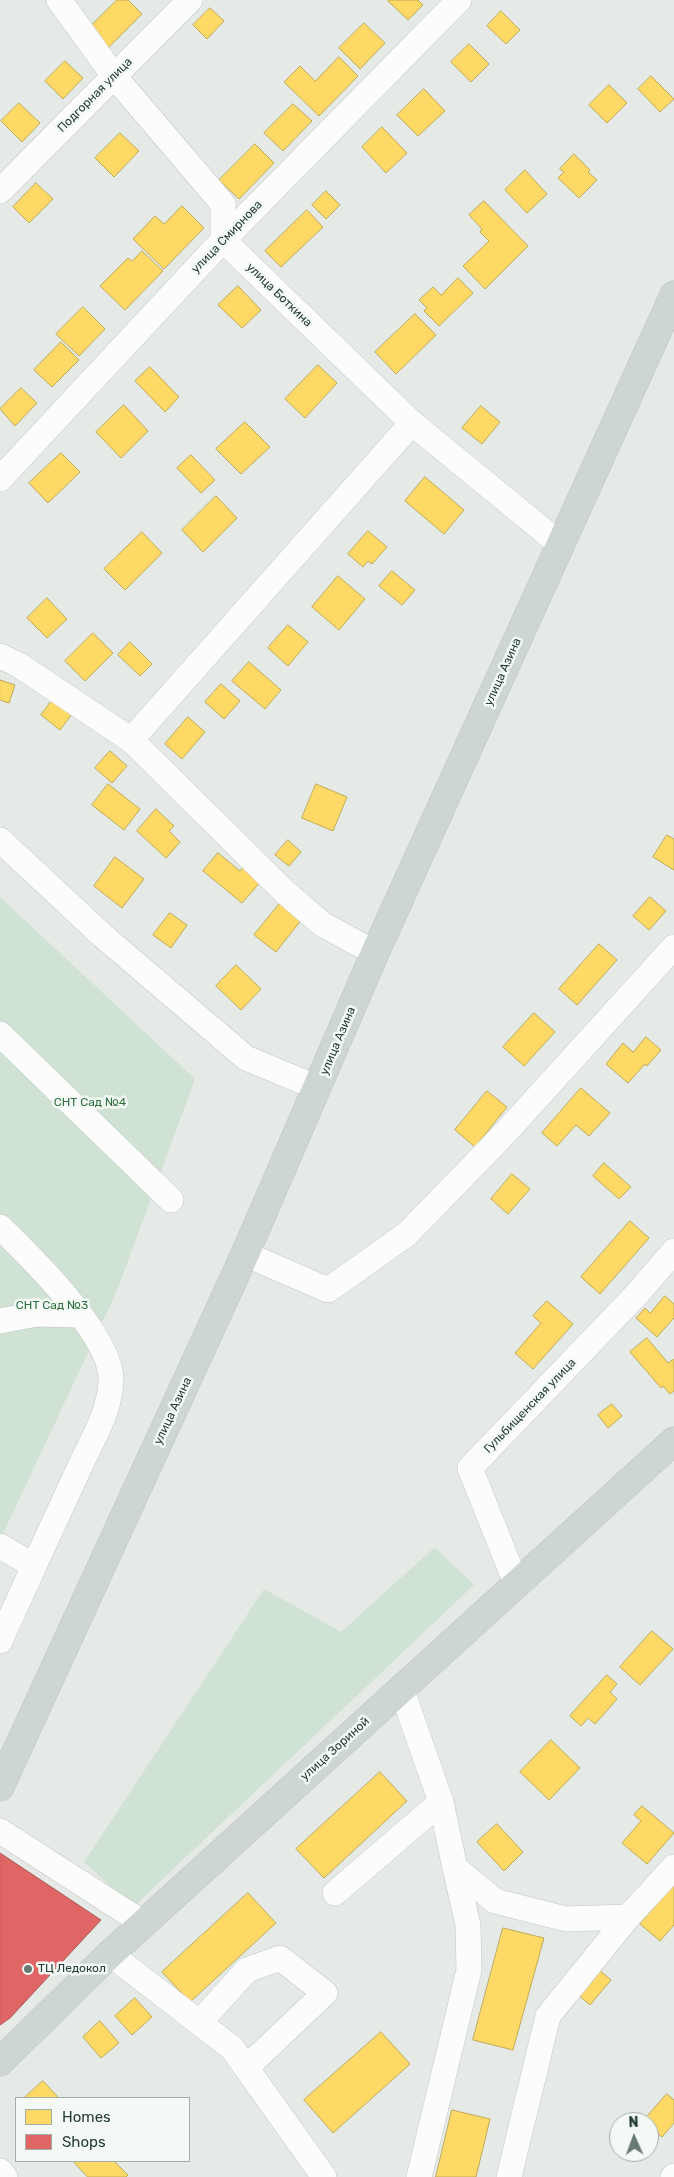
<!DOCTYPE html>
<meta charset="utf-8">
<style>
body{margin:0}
#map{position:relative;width:674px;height:2177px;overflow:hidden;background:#e5eae7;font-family:Rubik,sans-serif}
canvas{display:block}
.legend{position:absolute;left:15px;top:2097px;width:175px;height:65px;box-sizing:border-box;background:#f4f9f6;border:1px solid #a1aea8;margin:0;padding:6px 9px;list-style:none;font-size:15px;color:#243d33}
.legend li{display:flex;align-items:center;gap:10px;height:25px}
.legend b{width:25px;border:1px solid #a1aea8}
.north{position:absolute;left:609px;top:2112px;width:50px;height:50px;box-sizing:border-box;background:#f4f9f6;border:1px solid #a1aea8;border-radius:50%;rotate:358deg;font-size:14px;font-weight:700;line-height:20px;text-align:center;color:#243d33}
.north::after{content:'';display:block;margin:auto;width:18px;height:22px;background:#687a72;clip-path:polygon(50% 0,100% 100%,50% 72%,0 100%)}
</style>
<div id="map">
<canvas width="674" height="2177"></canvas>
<ul class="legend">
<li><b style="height:14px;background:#ffd966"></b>Homes</li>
<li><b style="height:14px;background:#e06666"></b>Shops</li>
</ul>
<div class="north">N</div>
</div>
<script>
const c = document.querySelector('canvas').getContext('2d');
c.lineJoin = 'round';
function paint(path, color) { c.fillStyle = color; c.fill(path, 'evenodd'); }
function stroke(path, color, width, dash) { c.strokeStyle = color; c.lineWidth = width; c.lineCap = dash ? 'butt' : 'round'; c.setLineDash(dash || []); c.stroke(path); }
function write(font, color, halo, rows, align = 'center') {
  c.font = font + ' Rubik,sans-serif'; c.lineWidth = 5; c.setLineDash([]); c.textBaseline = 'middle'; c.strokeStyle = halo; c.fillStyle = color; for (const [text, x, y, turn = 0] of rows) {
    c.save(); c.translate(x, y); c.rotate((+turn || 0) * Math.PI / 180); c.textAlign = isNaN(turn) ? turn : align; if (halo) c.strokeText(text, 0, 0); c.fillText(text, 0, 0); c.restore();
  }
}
const green = new Path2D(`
 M0,897L195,1079L116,1293L0,1540Z
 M435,1547L474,1585L133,1907L84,1862L264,1589L341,1632Z`);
const homes = new Path2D(`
 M117,0H128L142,14L108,48L89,28Z
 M389,0H418L423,5L408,20L388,1Z
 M210,8L224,21L207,39L193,25Z
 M501,11L520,30L506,44L487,26Z
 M364,23L385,43L360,69L339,48Z
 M469,44L489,64L471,82L451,62Z
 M339,57L358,76L319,116L284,82L300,66L315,81Z
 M65,61L83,78L63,99L45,81Z
 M651,76L674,99L660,112L638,89Z
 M609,85L627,103L607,123L589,105Z
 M424,89L445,111L418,136L397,115Z
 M19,103L40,123L22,142L1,121Z
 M293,104L312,121L283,151L264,133Z
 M382,127L407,153L386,173L362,147Z
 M120,133L139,151L114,177L95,158Z
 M255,144L274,163L239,199L219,180Z
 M574,154L590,170L588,172L597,180L579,198L558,178L564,172L560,169Z
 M525,170L547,194L527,213L505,190Z
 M36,183L53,199L29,223L13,207Z
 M326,191L340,205L326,219L312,205Z
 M484,201L528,246L485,289L463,266L489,241L480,232L482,229L469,215Z
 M182,206L204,228L164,269L133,239L155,216L164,224Z
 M307,210L323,227L281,267L265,251Z
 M142,251L163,271L125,310L100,286L128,258L132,261Z
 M458,278L473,293L439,326L424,311L427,308L419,300L433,287L441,295Z
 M238,286L261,310L242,328L218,305Z
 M83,307L105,329L79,356L56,334Z
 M415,314L436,335L396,374L375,352Z
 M61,342L79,360L52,387L34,370Z
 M318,365L337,383L305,418L285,399Z
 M150,367L179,397L165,412L135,381Z
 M21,388L37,403L15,426L0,409Z
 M124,405L148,431L121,458L96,432Z
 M481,406L500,422L482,444L462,428Z
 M245,422L270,447L241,474L216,449Z
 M61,453L80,472L48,503L29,483Z
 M191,455L215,480L201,493L177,468Z
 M425,477L464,510L444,534L405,501Z
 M216,496L237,518L203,552L182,530Z
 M368,531L387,547L372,564L368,561L363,567L348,554Z
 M142,532L162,553L125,590L104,569Z
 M392,571L415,590L402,605L379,586Z
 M338,576L365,599L339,630L312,607Z
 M47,598L67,619L47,638L27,618Z
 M288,625L308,642L288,666L268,648Z
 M93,633L113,653L85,681L65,661Z
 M130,642L152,664L140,676L118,655Z
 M249,662L281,690L265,709L232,681Z
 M0,680L15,685L9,703L0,700Z
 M221,684L240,701L224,719L205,702Z
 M53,699L72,714L60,730L41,715Z
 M188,717L205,732L182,759L165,744Z
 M110,751L127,766L112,783L95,768Z
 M108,784L140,809L124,830L92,805Z
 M316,784L347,797L333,831L302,818Z
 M156,809L174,826L169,831L180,842L166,858L137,831Z
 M667,835L674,839V870L653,857Z
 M288,840L301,852L289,866L275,855Z
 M218,853L240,871L246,864L263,879L242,903L203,871Z
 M115,857L144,879L122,908L94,886Z
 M650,897L666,911L649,930L633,916Z
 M281,902L302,919L276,952L254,935Z
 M170,913L187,925L171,948L153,935Z
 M599,944L617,960L577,1005L559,989Z
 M236,965L261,989L241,1010L216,986Z
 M534,1013L555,1032L524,1066L503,1047Z
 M646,1037L661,1050L647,1066L645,1064L628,1083L606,1064L623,1043L633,1052Z
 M581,1088L610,1113L589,1136L576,1125L557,1146L542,1133Z
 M487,1091L507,1107L475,1147L455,1130Z
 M604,1163L631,1187L619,1199L593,1176Z
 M512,1174L530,1189L508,1214L491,1199Z
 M630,1221L649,1238L600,1294L581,1277Z
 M665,1296L674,1304V1318L657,1337L636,1318L645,1308L650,1313Z
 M547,1301L573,1324L533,1369L515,1353L541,1323L533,1316Z
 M647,1338L668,1363L674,1359V1391L670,1394L663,1386L661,1388L630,1352Z
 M612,1404L622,1416L608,1428L598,1415Z
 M652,1631L673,1649L640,1685L620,1667Z
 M607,1675L617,1684L610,1692L617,1699L595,1724L588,1718L581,1726L570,1716Z
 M551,1740L580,1768L549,1800L520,1772Z
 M380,1772L407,1801L324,1878L296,1849Z
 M642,1806L674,1833L647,1864L622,1843L641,1821L634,1815Z
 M497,1824L523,1852L504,1871L477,1842Z
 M674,1885V1925L660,1941L640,1924Z
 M248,1893L276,1923L190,2002L162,1972Z
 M503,1928L544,1938L513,2050L473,2040Z
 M597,1968L611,1980L590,2005L576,1993Z
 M135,1998L152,2017L132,2035L115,2016Z
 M100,2021L119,2043L101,2058L83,2037Z
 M381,2032L410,2064L333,2133L304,2100Z
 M43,2081L59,2098H24Z
 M667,2094L674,2100V2123L662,2137L649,2126V2122L643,2121Z
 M452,2110L490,2119L476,2177H436Z
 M73,2161H114L128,2175L126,2177H88Z`);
const shops = new Path2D(`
 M0,1853L101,1920L10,2018L0,2025Z`);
const minor = new Path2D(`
 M59,0L114,76L223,204V240L412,423L561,545
 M0,191L190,0
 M0,479L223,240L459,0
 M0,656L19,665L131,740L285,892L322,924L375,953
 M131,740L412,423
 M0,840L103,936L246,1058L318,1088
 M0,1034L171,1200
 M0,1227C31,1257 113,1337 111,1381C110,1410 94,1437 82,1462C66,1497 50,1531 34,1566
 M245,1254L328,1290L407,1234L506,1132L674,947
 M0,1321L37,1314L80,1315
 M0,1546L34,1566L0,1641
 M516,1583L470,1468L637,1294L674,1251
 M401,1688L441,1802L455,1868L495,1901L566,1919L628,1917
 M0,1831L143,1923
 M335,1893L441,1802
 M110,1954L232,2048L324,2177
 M199,2023L247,1970L280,1958L325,1993L246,2068
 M0,2171L5,2177
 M419,2177L469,1970L468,1925L455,1868
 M509,2177L548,2016L628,1917L674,1867
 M673,2177L674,2176`);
const major = new Path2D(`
 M0,1787L245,1254L375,953L674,295
 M0,2062L110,1954L674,1441`);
const markers = [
 [28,1969,5,"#687a72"]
];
const streetNames = [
 ["Подгорная улица",95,95,-45],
 ["улица Смирнова",227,237,-46],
 ["улица Боткина",279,295,44],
 ["улица Азина",503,672,-66],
 ["улица Азина",338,1041,-67],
 ["Гульбищенская улица",530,1406,-46],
 ["улица Азина",173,1411,-65],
 ["улица Зориной",335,1749,-42]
];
const parkNames = [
 ["СНТ Сад №4",90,1103],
 ["СНТ Сад №3",52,1306]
];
const poiNames = [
 ["ТЦ Ледокол",38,1969]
];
paint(green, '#cfe2d3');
paint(homes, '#ffd966');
stroke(homes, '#bdaa57', 1);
paint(shops, '#e06666');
stroke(shops, '#a85a57', 1);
stroke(minor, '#c2c7c4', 26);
stroke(major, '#bdc6c2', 29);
stroke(minor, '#fbfcfb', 25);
stroke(major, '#ced6d3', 28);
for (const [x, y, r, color] of markers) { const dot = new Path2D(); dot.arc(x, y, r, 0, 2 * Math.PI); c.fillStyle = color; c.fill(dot); stroke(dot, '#f4f9f6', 2); }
write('12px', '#243d33', '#f4f9f6', streetNames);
write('12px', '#307241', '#f4f9f6', parkNames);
write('12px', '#243d33', '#f4f9f6', poiNames, 'left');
</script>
